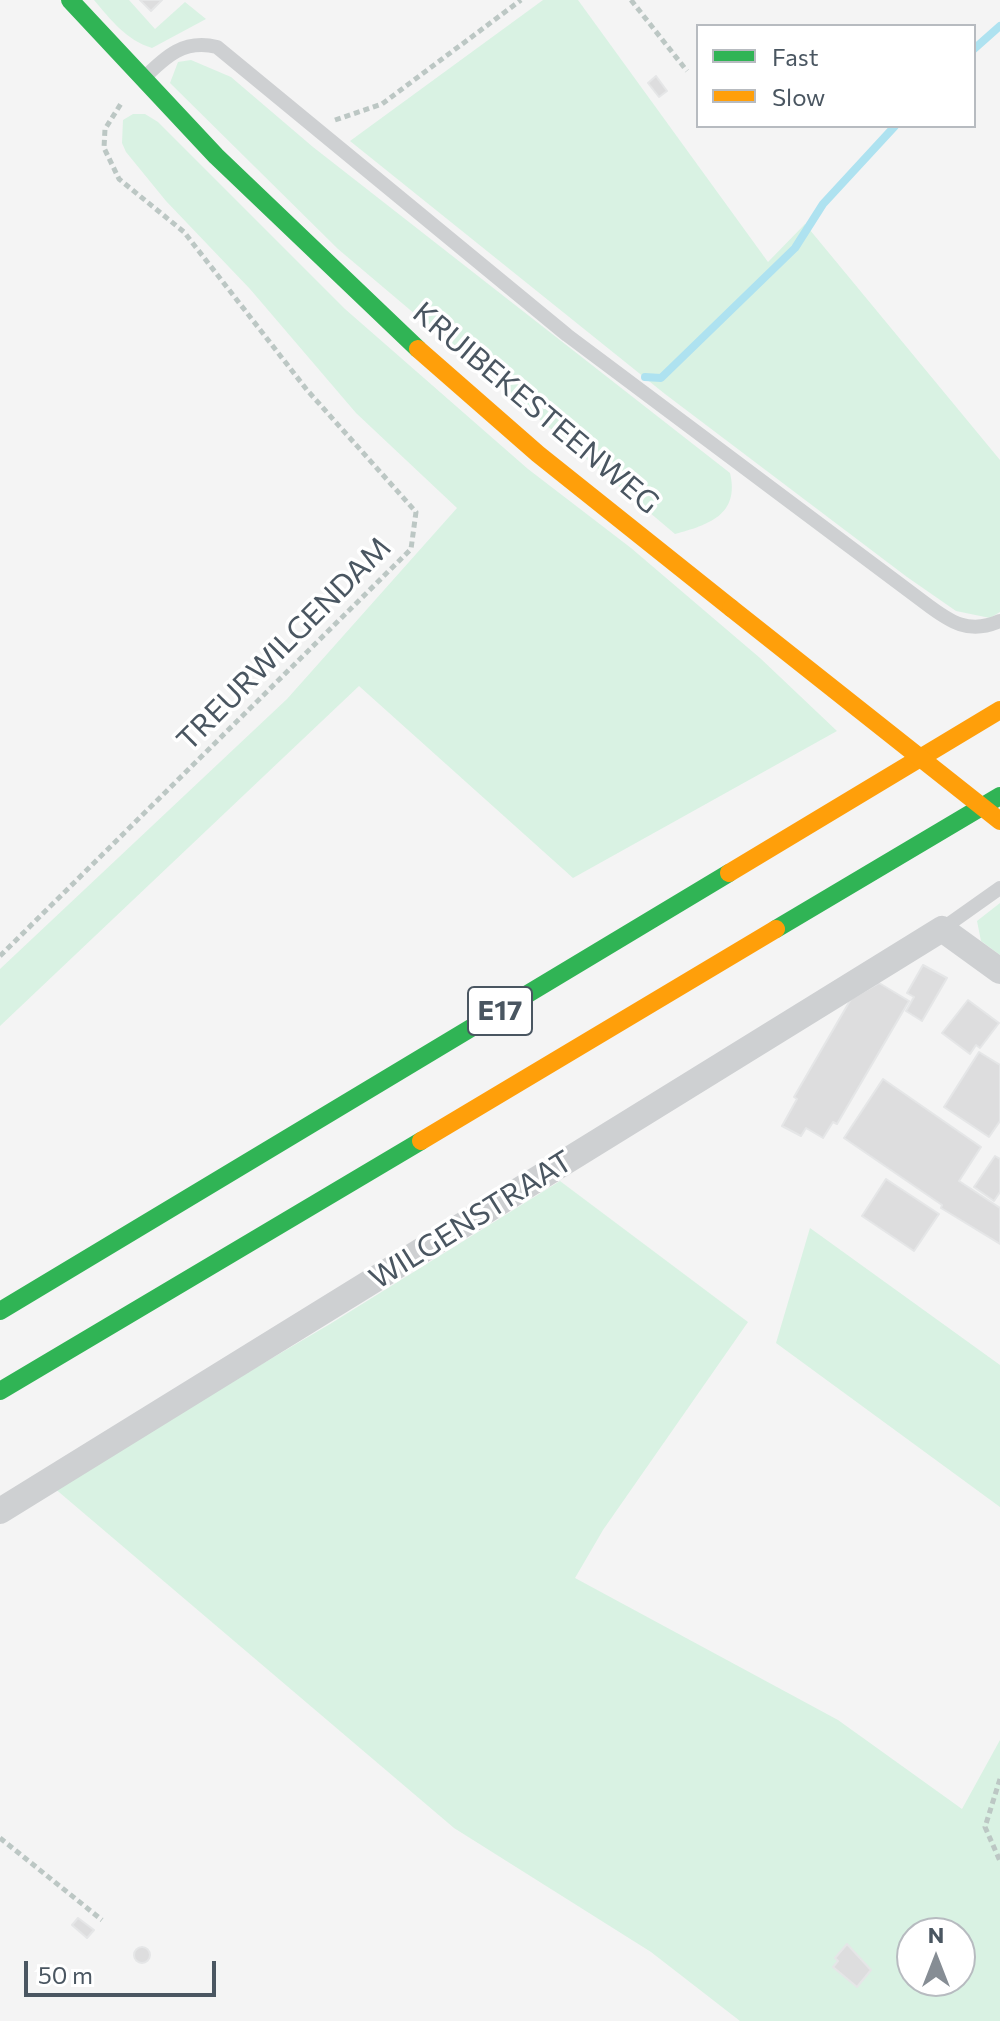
<!DOCTYPE html>
<style>
body{margin:0}
#map{position:relative;width:1000px;height:2021px;overflow:hidden;background:#f4f4f4;font-family:Commissioner,sans-serif}
canvas{display:block}
.legend{position:absolute;left:696px;top:24px;width:280px;height:104px;box-sizing:border-box;background:#fff;border:2px solid #b7bbc0;margin:0;padding:10px 14px;list-style:none;font-size:24px;color:#4a5661}
.legend li{display:flex;align-items:center;gap:16px;height:40px}
.legend b{width:40px;border:2px solid #b7bbc0}
.north{position:absolute;left:896px;top:1917px;width:80px;height:80px;box-sizing:border-box;background:#fff;border:2px solid #b7bbc0;border-radius:50%;rotate:0deg;font-size:22px;font-weight:700;line-height:32px;text-align:center;color:#4a5661}
.north::after{content:'';display:block;margin:auto;width:28px;height:36px;background:#868d94;clip-path:polygon(50% 0,100% 100%,50% 72%,0 100%)}
.scale{position:absolute;left:24px;top:1961px;width:192px;height:36px;box-sizing:border-box;border:4px solid #4a5661;border-top:0;padding-left:10px;font-size:24px;line-height:28px;white-space:nowrap;color:#4a5661;-webkit-text-stroke:6px #fff;paint-order:stroke}
</style>
<div id="map">
<canvas width="1000" height="2021"></canvas>
<ul class="legend">
<li><b style="height:10px;background:#30b455"></b>Fast</li>
<li><b style="height:10px;background:#ff9f0a"></b>Slow</li>
</ul>
<div class="north">N</div>
<div class="scale">50 m</div>
</div>
<script>
const c = document.querySelector('canvas').getContext('2d');
c.lineJoin = 'round';
function paint(path, color) { c.fillStyle = color; c.fill(path, 'evenodd'); }
function stroke(path, color, width, dash) { c.strokeStyle = color; c.lineWidth = width; c.lineCap = dash ? 'butt' : 'round'; c.setLineDash(dash || []); c.stroke(path); }
function write(font, color, halo, rows, align = 'center') {
  c.font = font + ' Commissioner,sans-serif'; c.lineWidth = 7; c.setLineDash([]); c.textBaseline = 'middle'; c.strokeStyle = halo; c.fillStyle = color; for (const [text, x, y, turn = 0] of rows) {
    c.save(); c.translate(x, y); c.rotate((+turn || 0) * Math.PI / 180); c.textAlign = isNaN(turn) ? turn : align; if (halo) c.strokeText(text, 0, 0); c.fillText(text, 0, 0); c.restore();
  }
}
const green = new Path2D(`
 M94,0H129L155,29L185,2L206,19L152,48C126,40 111,20 94,0Z
 M543,0H578L768,262L805,224L1000,460V612L990,618L956,611L907,577L665,394L350,141Z
 M191,60L231,77L313,147L730,473C740,515 708,525 675,534L338,249L170,83L178,62Z
 M133,114H145L158,122L345,309L528,469L631,548L760,658L837,731L573,878L359,686L0,1026V969L287,699L457,508L356,413L250,289L166,201L126,152L122,143L123,120Z
 M1000,903V955L981,941L977,921Z
 M560,1181L748,1322L603,1530L575,1578L838,1720L962,1809L1000,1740V2021H740L651,1952L454,1828L53,1487L330,1324ZM912,1933H960V1981H912Z
 M810,1228L1000,1365V1507L776,1343Z`);
const stream = new Path2D(`
 M974,49L1000,26
 M645,377L661,378L795,248L823,204L895,126`);
const building = new Path2D(`
 M140,0H162L151,11Z
 M656,76L667,91L659,97L648,83Z
 M923,965L947,978L922,1021L906,1011L914,997L907,993Z
 M879,983L909,1001L837,1124L833,1122L823,1138L806,1128L801,1136L782,1126L797,1099L794,1097L851,999Z
 M968,1000L999,1023L980,1048L976,1045L970,1054L942,1033Z
 M979,1052L1000,1065V1121L989,1137L944,1107Z
 M883,1079L981,1147L959,1181L1000,1208V1244L941,1208L942,1205L844,1138Z
 M995,1156L1000,1159V1192L994,1201L974,1187Z
 M886,1179L939,1214L914,1251L862,1216Z
 M78,1918L94,1930L87,1938L72,1925Z
 M847,1944L871,1970L857,1987L833,1967L838,1961L835,1958Z
 M134 1955a8 8 0 1 1 16 0a8 8 0 1 1-16 0Z`);
const path = new Path2D(`
 M631,0L687,71
 M335,120L382,104L521,0
 M0,956L411,549L416,512L307,390L184,232L119,179L104,148L105,129L122,102
 M1000,1779L985,1827L1000,1861
 M0,1838L102,1920`);
const lane = new Path2D(`
 M143,79C166,56 184,39 217,47L567,335L925,603C950,622 969,635 1000,621
 M942,929L1000,888`);
const street = new Path2D(`
 M0,1511L942,929L1000,971`);
const fast = new Path2D(`
 M70,0L216,156L418,349
 M776,929L1000,796
 M0,1311L729,873
 M0,1391L421,1141`);
const slow = new Path2D(`
 M418,349L538,454L731,608
 M729,873L1000,710
 M421,1141L776,929`);
const slowBridge = new Path2D(`
 M731,608L1000,821`);
const shields = [
 [500,1011,64]
];
const shieldNames = [
 ["E17",500,1011]
];
const streetNames = [
 ["KRUIBEKESTEENWEG",536,408,40],
 ["TREURWILGENDAM",284,644,-45],
 ["WILGENSTRAAT",471,1220,-32]
];
paint(green, '#d9f2e3');
stroke(stream, '#aee2f0', 8);
paint(building, '#ddddde');
stroke(building, '#e5e6e7', 2);
stroke(path, '#bcc7c4', 5, [6, 4]);
stroke(lane, '#ced0d2', 14);
stroke(street, '#ced0d2', 26);
stroke(fast, '#30b455', 18);
stroke(slow, '#ff9f0a', 18);
stroke(slowBridge, '#ff9f0a', 18);
for (const [x, y, w] of shields) { const box = new Path2D(); box.roundRect(x - w / 2, y - 24, w, 48, 6); c.fillStyle = '#fff'; c.fill(box); stroke(box, '#4a5661', 2); }
write('bold 28px', '#4a5661', null, shieldNames);
write('30px', '#4a5661', '#fff', streetNames);
</script>
